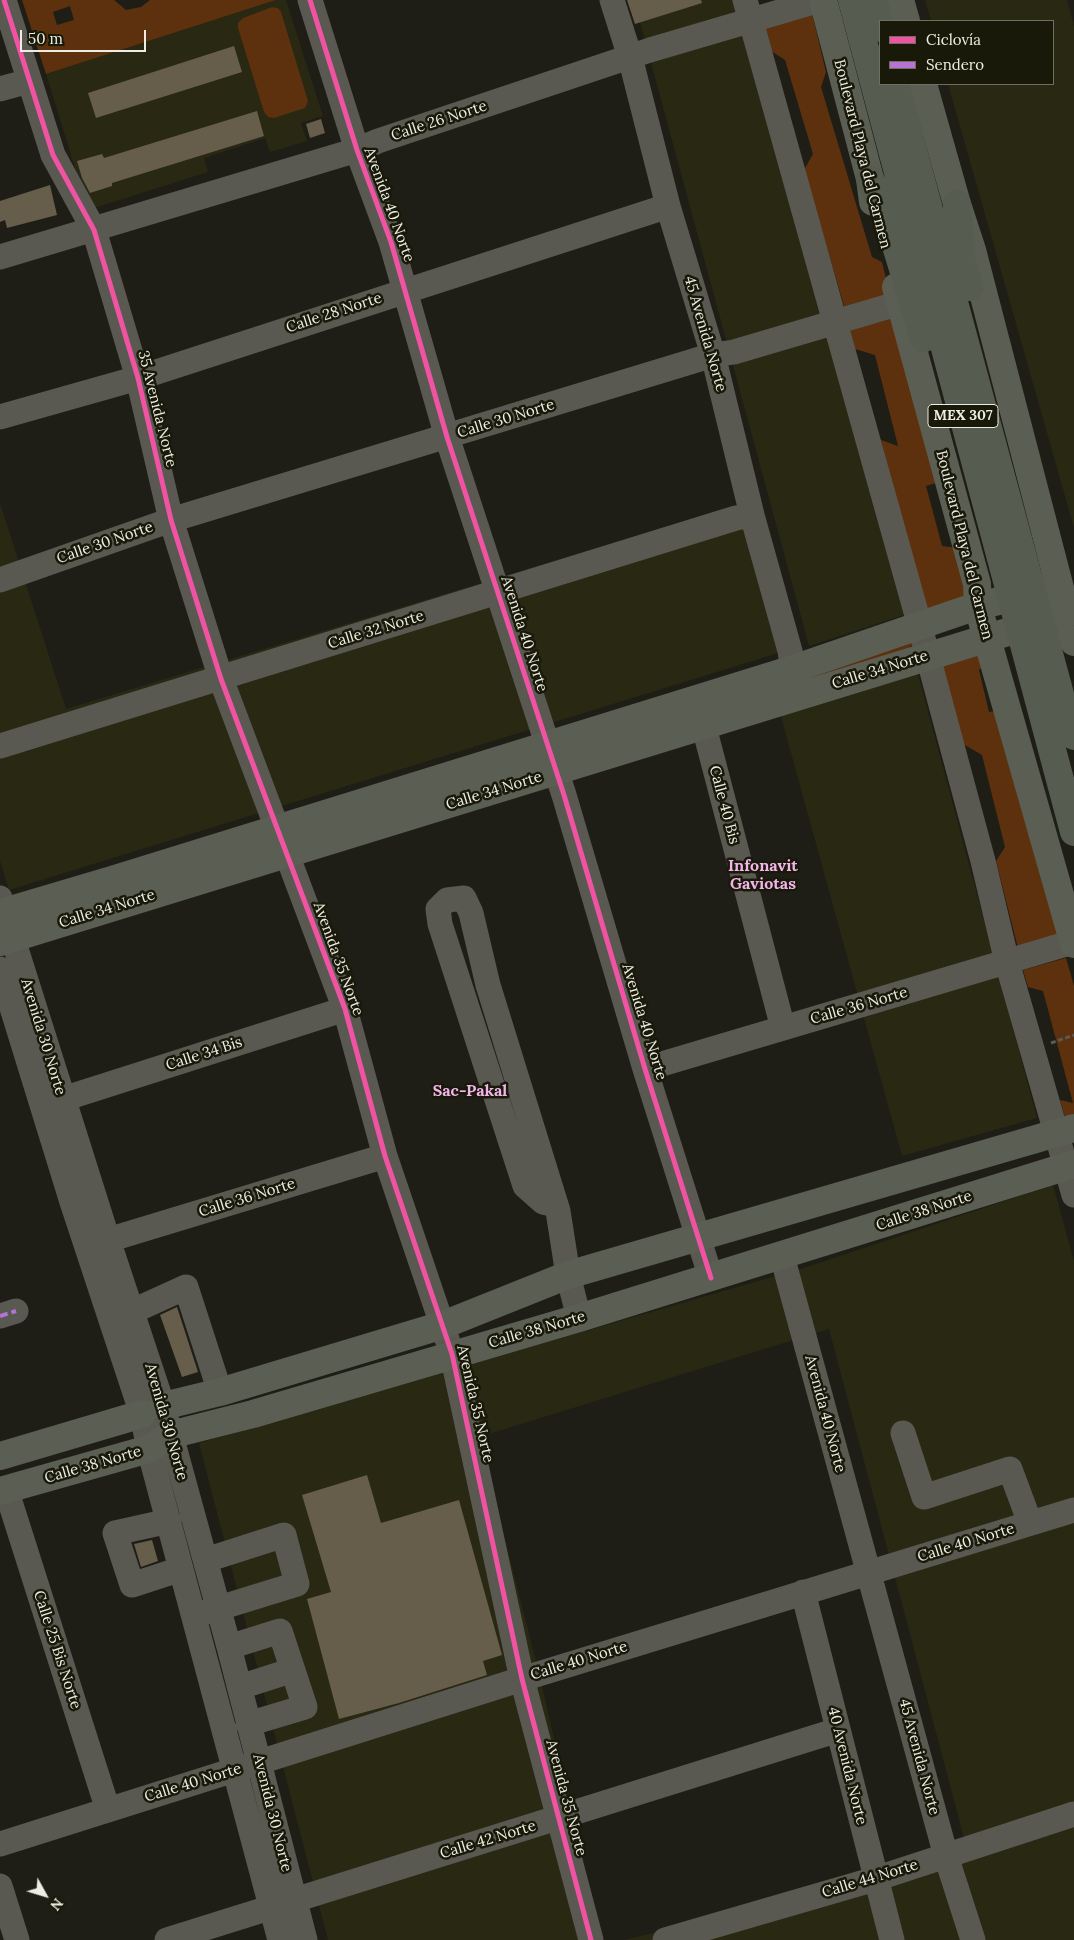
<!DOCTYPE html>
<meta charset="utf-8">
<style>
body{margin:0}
#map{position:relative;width:1074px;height:1940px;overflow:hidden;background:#1e1e16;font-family:Lora,serif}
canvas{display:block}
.legend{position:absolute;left:879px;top:20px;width:175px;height:65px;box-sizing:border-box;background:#19190a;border:1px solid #6e6e61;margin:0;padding:6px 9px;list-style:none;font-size:15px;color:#edede3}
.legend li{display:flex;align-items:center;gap:10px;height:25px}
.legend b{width:25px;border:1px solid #6e6e61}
.north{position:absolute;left:20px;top:1870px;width:50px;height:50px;-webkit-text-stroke:4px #19190a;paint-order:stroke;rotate:129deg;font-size:14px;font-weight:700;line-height:20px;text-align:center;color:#edede3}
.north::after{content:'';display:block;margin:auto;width:18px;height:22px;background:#edede3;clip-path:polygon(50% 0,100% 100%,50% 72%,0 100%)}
.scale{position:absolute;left:20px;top:30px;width:126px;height:22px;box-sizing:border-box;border:2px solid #edede3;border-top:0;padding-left:6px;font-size:15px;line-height:18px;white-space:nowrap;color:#edede3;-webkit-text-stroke:4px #19190a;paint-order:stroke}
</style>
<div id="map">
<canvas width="1074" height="1940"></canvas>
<ul class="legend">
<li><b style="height:6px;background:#f153a3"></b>Ciclovía</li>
<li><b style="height:6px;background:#b673d3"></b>Sendero</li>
</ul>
<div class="north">N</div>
<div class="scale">50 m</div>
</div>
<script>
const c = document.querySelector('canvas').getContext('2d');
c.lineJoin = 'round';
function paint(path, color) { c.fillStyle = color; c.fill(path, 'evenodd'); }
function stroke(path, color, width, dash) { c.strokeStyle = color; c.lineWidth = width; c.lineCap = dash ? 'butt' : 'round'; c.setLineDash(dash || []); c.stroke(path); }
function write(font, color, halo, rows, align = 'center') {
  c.font = font + ' Lora,serif'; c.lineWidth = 5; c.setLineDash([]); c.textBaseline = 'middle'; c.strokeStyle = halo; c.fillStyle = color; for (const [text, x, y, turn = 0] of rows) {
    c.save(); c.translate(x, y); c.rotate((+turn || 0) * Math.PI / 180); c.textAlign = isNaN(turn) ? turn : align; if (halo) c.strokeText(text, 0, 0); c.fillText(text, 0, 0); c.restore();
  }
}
const built = new Path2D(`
 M276,0H286L323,116L301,123L307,141L270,152L265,138L204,158L208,172L88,210L46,74Z
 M634,0H735L907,614L809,646Z
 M925,0H1067L1074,26V528L948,84H1053V21H931Z
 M0,503L66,709L741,504L785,651L9,890L0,861Z
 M918,674L1037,1118L902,1156L780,713Z
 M1053,1185L1074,1261V1940H625L968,1853L829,1329L479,1437L540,1677L600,1940H328L199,1443L810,1266Z`);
const green = new Path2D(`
 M22,0H114L126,10L141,7L150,0H276L46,74ZM70,6L74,20L57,25L53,12Z
 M272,7L278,8L281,12L308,101L305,108L274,118L268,117L264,112L238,28V23L243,18Z
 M812,13L826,72L821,87L872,257L882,262L890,295L845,309L804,170L813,154L785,60L768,49L763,27Z
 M894,314L939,482L926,486L942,546L958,548L966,601L925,613L881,440L898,446L875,355L855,349L850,331L853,327Z
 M911,640L914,644L908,649L811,680L806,679Z
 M983,648L987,662L979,670L989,712L995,711L1060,939L1018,948L996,861L1005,847L982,755L963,744L941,661Z
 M1066,958L1074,986V1114L1065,1117L1060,1100L1073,1103L1043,991L1028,987L1023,970Z`);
const building = new Path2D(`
 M627,0H701L702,3L635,24Z
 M234,46L242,72L96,118L88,93Z
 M257,111L264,136L112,183V186L90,193L82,178L77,161L102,154L104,158Z
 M321,119L325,133L310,138L306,124Z
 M50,185L57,215L7,228L5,220L0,222V201Z
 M177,1307L198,1372L182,1377L160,1315Z
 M367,1475L381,1523L459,1500L502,1655L483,1661L487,1675L399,1703L339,1719L307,1599L331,1592L302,1495Z
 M152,1540L158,1561L141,1567L134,1544Z`);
const path = new Path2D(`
 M1051,1043L1074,1035`);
const minor = new Path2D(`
 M4,0L53,155L94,230L138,378L171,520L221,679L345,1009L385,1156L452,1354L522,1679L591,1940
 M310,0L357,150L391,242L447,437L564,795L645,1069L711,1278
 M612,0L630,57L668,206L713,355L752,515L790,651L796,695
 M745,0L916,612L983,861L1007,962L1074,1195
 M0,89L29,81
 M0,257L357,150L378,141L650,50L820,0
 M0,417L138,378L668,206
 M0,580L171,520L713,355L734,352L900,303
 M704,727L783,1028
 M0,746L736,518L752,515
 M0,898L108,1240L163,1406L229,1647L305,1940
 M0,969L72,1202L142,1414L149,1449L280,1940
 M645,1069L1073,942
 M63,1099L345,1009
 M556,1205L543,1202L525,1186L440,924L438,909L447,900L464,898L471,913L488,985L558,1211L568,1275L579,1318
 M108,1240L385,1156
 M782,1256L946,1856L973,1940
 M131,1312L186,1287L220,1392
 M0,1316L16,1311
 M903,1433L924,1497L1010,1469L1030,1523
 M6,1489L108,1810
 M169,1521L115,1533L132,1585L181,1569
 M803,1592L892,1940
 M203,1613L297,1584L284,1535L206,1560
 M229,1647L280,1631L305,1707L248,1724
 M240,1687L293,1670
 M0,1844L522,1679L1074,1510
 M0,1886L17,1940
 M167,1940L838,1730
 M665,1940L875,1879L1074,1814`);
const major = new Path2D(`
 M823,0L870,179L873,202
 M900,0L906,21
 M923,84L957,204L972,250L1074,642
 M896,287L977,584L978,607L1074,944
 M0,913L112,880L793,669L965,610L1058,585
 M0,942L1066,614
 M163,1406L220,1392L443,1325L568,1275L1074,1128
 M0,1456L142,1414
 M0,1491L149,1449L170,1435L253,1414L579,1318L1074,1164`);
const highway = new Path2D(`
 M852,0L1074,832
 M873,0L880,28
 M895,84L1061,698L1074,736
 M870,179L886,213L924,338
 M957,204L961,259L969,287`);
const quiet = new Path2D(`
 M0,1316L16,1311`);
const cycleway = new Path2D(`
 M4,0L53,155L94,230L138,378L171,520L221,679L345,1009L385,1156L452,1354L522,1679L591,1940
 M310,0L357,150L391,242L447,437L564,795L645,1069L711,1278`);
const shields = [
 [963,416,70]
];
const shieldNames = [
 ["MEX 307",963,416]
];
const streetNames = [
 ["Calle 26 Norte",439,121,-18],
 ["Boulevard Playa del Carmen",862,154,76],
 ["Avenida 40 Norte",389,205,70],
 ["Calle 28 Norte",334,313,-18],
 ["45 Avenida Norte",705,334,74],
 ["35 Avenida Norte",157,409,76],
 ["Calle 30 Norte",506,419,-17],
 ["Calle 30 Norte",105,543,-19],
 ["Boulevard Playa del Carmen",964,545,76],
 ["Calle 32 Norte",376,630,-17],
 ["Avenida 40 Norte",524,634,72],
 ["Calle 34 Norte",880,670,-17],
 ["Calle 34 Norte",494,791,-17],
 ["Calle 40 Bis",724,805,75],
 ["Calle 34 Norte",107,909,-17],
 ["Avenida 35 Norte",338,959,70],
 ["Calle 36 Norte",859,1006,-16],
 ["Avenida 40 Norte",644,1022,73],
 ["Avenida 30 Norte",43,1037,73],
 ["Calle 34 Bis",204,1054,-18],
 ["Calle 36 Norte",247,1198,-17],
 ["Calle 38 Norte",924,1211,-18],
 ["Calle 38 Norte",537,1330,-16],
 ["Avenida 35 Norte",475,1404,77],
 ["Avenida 40 Norte",825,1414,75],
 ["Avenida 30 Norte",166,1422,74],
 ["Calle 38 Norte",93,1465,-16],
 ["Calle 40 Norte",966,1543,-17],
 ["Calle 25 Bis Norte",57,1650,72],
 ["Calle 40 Norte",579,1661,-17],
 ["45 Avenida Norte",919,1757,75],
 ["40 Avenida Norte",847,1766,76],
 ["Calle 40 Norte",193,1783,-17],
 ["Avenida 35 Norte",566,1798,75],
 ["Avenida 30 Norte",272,1813,76],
 ["Calle 42 Norte",488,1840,-17],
 ["Calle 44 Norte",870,1879,-17]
];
const neighbourhoodNames = [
 ["Infonavit",763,866],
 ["Gaviotas",763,884],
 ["Sac-Pakal",470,1091]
];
paint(built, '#282813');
paint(green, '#5d310d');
paint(building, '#665e4b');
stroke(path, '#5b5b56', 3, [5, 2.5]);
stroke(minor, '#595952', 25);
stroke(major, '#5a5e53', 28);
stroke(highway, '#575c50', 28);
stroke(quiet, '#b673d3', 4, [8, 4]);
stroke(cycleway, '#f153a3', 5);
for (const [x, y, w] of shields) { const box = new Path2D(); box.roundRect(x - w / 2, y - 11.5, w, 23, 4); c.fillStyle = '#19190a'; c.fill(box); stroke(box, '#edede3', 1); }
write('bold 14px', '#edede3', null, shieldNames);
write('15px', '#edede3', '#19190a', streetNames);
write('bold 16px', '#f2b4ea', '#19190a', neighbourhoodNames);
</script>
